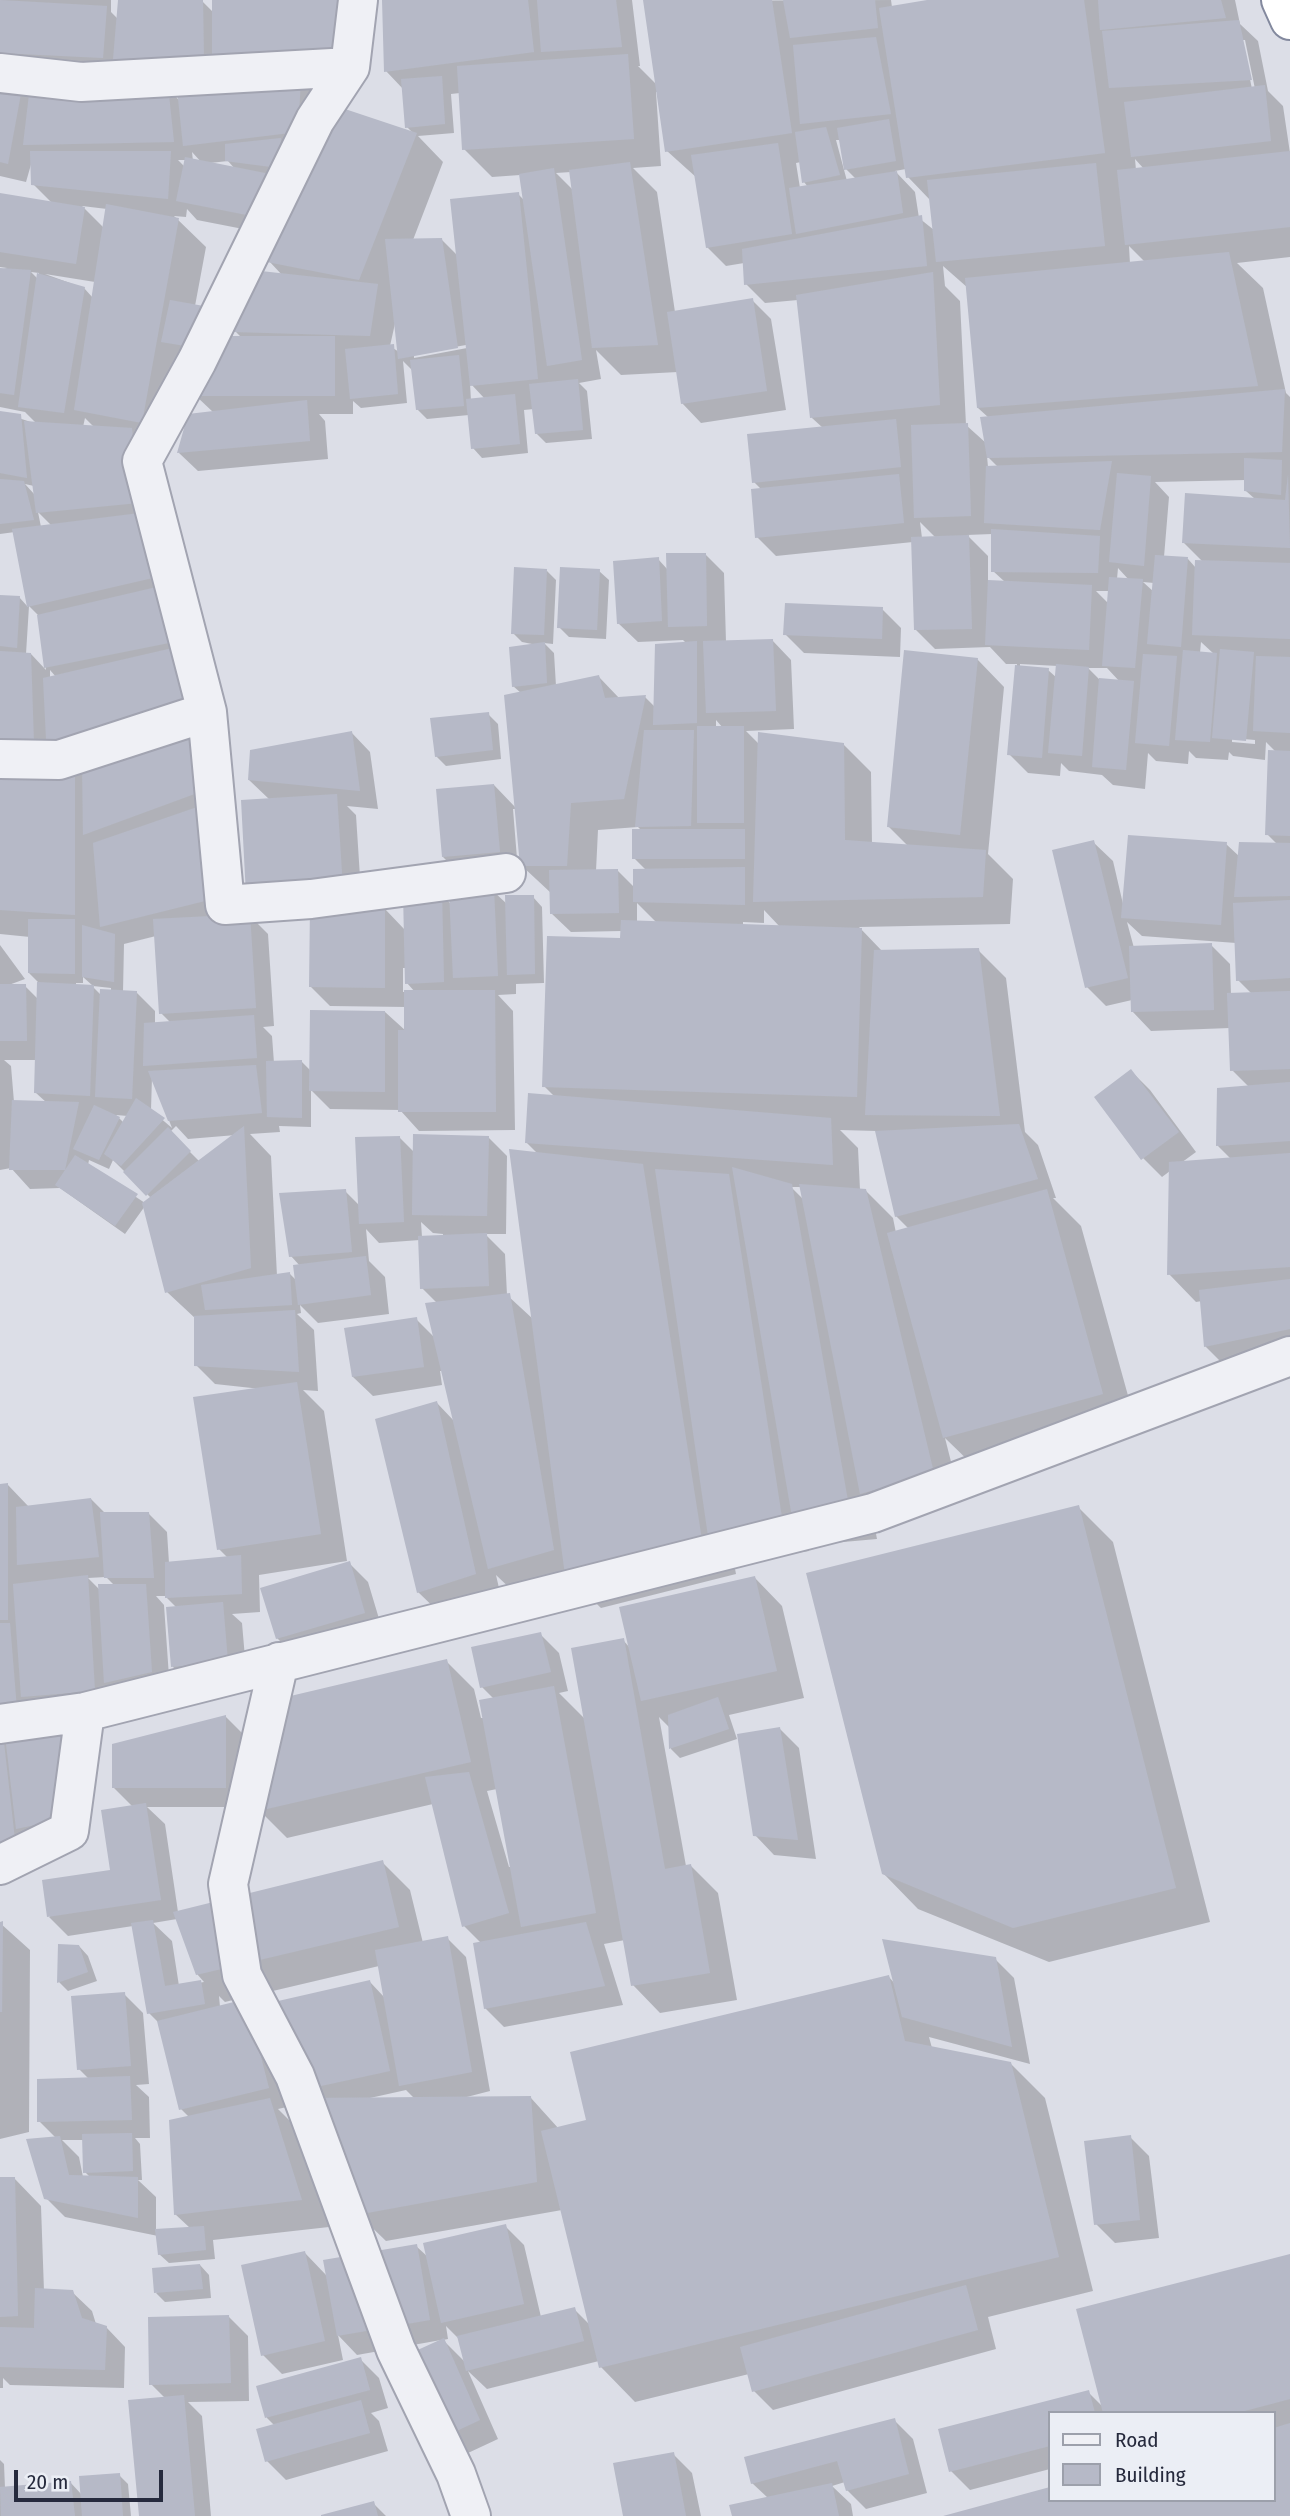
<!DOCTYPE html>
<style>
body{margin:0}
#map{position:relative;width:1290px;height:2516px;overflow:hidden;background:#dcdee7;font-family:"Fira Sans Condensed",sans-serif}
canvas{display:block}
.legend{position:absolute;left:1048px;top:2411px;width:228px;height:91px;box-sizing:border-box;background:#ebeef5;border:2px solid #9ca0ab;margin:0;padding:9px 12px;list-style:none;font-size:21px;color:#262a3d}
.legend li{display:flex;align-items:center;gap:14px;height:35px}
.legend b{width:35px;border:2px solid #9ca0ab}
.scale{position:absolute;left:14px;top:2470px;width:149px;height:32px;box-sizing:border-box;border:4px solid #262a3d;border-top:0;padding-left:9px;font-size:21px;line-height:24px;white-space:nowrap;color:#262a3d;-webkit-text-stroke:5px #ebeef5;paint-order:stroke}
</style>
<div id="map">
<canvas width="1290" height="2516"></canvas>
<ul class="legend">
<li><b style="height:9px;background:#eff0f5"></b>Road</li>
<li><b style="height:19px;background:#b6b9c7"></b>Building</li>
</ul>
<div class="scale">20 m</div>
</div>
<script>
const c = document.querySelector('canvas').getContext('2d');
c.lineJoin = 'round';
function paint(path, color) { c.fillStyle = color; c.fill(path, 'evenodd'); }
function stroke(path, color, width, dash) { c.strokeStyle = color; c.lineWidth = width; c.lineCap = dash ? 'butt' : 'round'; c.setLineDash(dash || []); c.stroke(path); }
const shadow = new Path2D(`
 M0,0H111V12L118,19L119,0L202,1L214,13V0H361V76L298,77L319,99L317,147L334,107L413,133L407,127L404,90L386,71L384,0H632L640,66H638L658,86L645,1L891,0L892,7L938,0H1235L1240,24L1258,41L1268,91L1283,106L1290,153V257L1237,263L1263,288L1286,393L1290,397V1352L1224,1365L1205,1346L1202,1301L1196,1302L1169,1274L1170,1171L1162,1177L1143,1158L1096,1097L1131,1071L1150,1090L1196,1152L1181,1163L1231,1159L1218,1146V1089L1249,1087L1232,1070L1230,1028L1151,1031L1132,1011V1000L1106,1006L1087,987L1054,851L1093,842L1113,861L1123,904L1129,837L1226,844L1240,857L1241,843L1277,844L1267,834L1269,752L1277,753L1266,742L1265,760L1233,756L1229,752L1228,760L1196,758L1189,751L1188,764L1156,761L1148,753L1145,789L1113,785L1102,775L1069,771L1061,763L1060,776L1028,773L1009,754L1017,664H1006L990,647L935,649L916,630L913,542L776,556L757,537L753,490L761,489L754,482L749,436L823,428L812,418L798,300L765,303L746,284L744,263L726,266L707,247L697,178L667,151L659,92H656L661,166L633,168L657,192L675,312L752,300L771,319L786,410L701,423L682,403L678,372L621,375L596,350L601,379L579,383L587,391L592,439L546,443L536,433L534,409L524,410L528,453L482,458L473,448L469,415L427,419L417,409L413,371L403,361L407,403L361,408L353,401V414H319L325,421L328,459L198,471L179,453L190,416L214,413L196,396L229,338H242L236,332L262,273L282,275L269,261L279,236L197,220L187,209L186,217L174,216L206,247L195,306L214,310L223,319L207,356L186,353L169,450L147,445L150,449L156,521L147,522L159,534L175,595L170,597L180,607L192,661H189L195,668L211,730L208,731L214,737L218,811L212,813L225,825L231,917L249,915L268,934L274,1026L263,1027L272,1036L274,1063L302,1062L311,1071L312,1011L385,1012L406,1031V1007L330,1006L311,987L312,910L267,913L248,894L242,802L270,800L249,780L251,752L351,732L370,752L378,809L347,806L356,815L362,908L385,909L405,930V895L441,894L452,905L451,893L493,891L507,904V897H533L542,907L544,983L516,984V994L498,995L513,1011L515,1130L419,1131L400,1110L330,1109L311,1090V1127L279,1126L280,1132L250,1134L271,1156L277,1276L290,1274L297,1281L295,1266H300L291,1256L282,1194L345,1191L360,1206L357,1139L399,1137L415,1153V1136L488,1137L507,1156L506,1234H485L505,1254L507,1295L533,1319L511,1151L538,1154L526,1142L529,1095L555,1097L544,1086L548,938L621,940L622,931L571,932L551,913V893L522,866L516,809H513L518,871L462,876L443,857L437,790L494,785L516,808L506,696L521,693L513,686L511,648L537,645L522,642L513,633L516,569L547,571L556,580L553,644L544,643L554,653L556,686L599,677L620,699L645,697L655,707L656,645L687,644L683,640L638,642L618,623L615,562L658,559L668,570V555L705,554L724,573L726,642L772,640L791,660L794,729L746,731L759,744V734L844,745L871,772L872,844L908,846L889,827L906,652L977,659L1004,687L988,854L1013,879L1010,924L859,927L883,952L978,950L1006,978L1025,1132L1038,1145L1056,1198H1053L1081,1226L1137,1428L980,1472L945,1438L961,1501L889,1521L870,1502L877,1539L821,1544L806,1529L809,1551L737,1562L733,1558L736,1574L601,1608L572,1580L517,1595L496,1575L502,1601L446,1619L418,1592L377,1420L437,1403L455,1422L443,1371H440L442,1385L373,1396L353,1377L346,1329L416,1319L435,1338L427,1304L437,1303L422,1288L420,1240L379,1243L366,1229L369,1261L385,1277L389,1314L318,1323L300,1305L301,1313L297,1314L314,1330L318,1391L303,1390L324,1411L347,1561L259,1575L260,1612L232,1614L242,1623L247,1681L192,1686L173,1667L168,1608H177L165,1596H156L164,1605L170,1691L125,1701L112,1688L114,1710L42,1715L33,1707L35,1728L0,1730V1486L8,1485L29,1507L91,1499L106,1514L148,1513L167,1532L169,1563L228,1558L219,1549L195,1399L261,1389L215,1384L196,1365V1319L167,1292L145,1206L125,1234L60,1188L30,1189L11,1168L0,1170V945L25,979L6,986H25L38,999V982L29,973L30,937L0,934V770L58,767L54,763H0V597H19L28,607L15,532L0,534V412L37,424L25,412L0,407V270L7,268L0,267V195L52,203L33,184L32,161L26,182L0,176V85L21,89L30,98L31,88H167L180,101L179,90L294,80V77L233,79L222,69V79L134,78L122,67L121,76L0,71ZM1242,40H1245L1255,89H1252ZM460,93L464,149L492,177L520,175L524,200L518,194L452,200L458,256L442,240H413L443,162L418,136L454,133L451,94ZM836,140H841L844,167L856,179L847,181ZM316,150L285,223H283L289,195L268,174L288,177L289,154ZM192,152L202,163L193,161ZM1135,159L1144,169L1136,170ZM178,160H186L185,167ZM228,161L235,169L210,164V163ZM801,162L804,182L808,187L800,188L796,163ZM906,169L908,177L931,201L934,230L919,218L915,192L895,171ZM571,172L573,190L556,173ZM82,206L107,209L104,228ZM1129,246L1145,262L1130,264ZM943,266L968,288L978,408L989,418H982L986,443L966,425L960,301L945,286ZM31,272L39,273L38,279ZM45,274L95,282L93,298L84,288ZM396,319L399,352L390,346ZM466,345L467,348L414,358V354ZM470,383L485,399L471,401ZM85,418L94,427H83ZM987,456L998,467H988ZM1246,480V491L1255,499L1187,495L1184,543L1203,562H1196V568L1188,559L1164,557L1169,497L1155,482ZM25,484L34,486L35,495ZM38,512L52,526L41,527ZM920,522L936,538H922ZM992,534L993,571L1005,582H988V556L967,535ZM1118,568L1129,580L1117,579ZM1143,582L1154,583V592ZM1096,591H1110L1109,604ZM29,606L40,617L46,670L31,654H26ZM1201,642L1214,654L1200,653ZM1020,664L1058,666L1057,678L1048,670L1020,667ZM1088,668H1107L1120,682L1100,680ZM50,670L56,677L50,679ZM716,720L723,728H716ZM1232,738L1255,740V744L1232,742ZM638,827L642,831H634V858L646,870L635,871V888L618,871H596L598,830ZM637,903L657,923H637ZM764,910L780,927L743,926V922L764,923ZM1127,922L1142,936L1236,943L1238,980L1252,994L1231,995L1230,964L1211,945L1134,948ZM156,936L161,1013L171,1023L155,1024V1011L136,992H123L124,944ZM403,968H406L407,983L415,992H403ZM83,977L93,986L111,988V991H102L101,995L93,987L76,986V983H83ZM4,1060H37L36,1093L47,1103L14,1102L11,1066ZM152,1077L172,1128L151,1110ZM116,1115L128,1116L124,1123ZM176,1126L188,1139L236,1135L200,1162L170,1132ZM840,1130L877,1131L896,1216L909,1229L896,1233L893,1218L865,1190H860L858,1148ZM89,1160L109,1169L113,1160L151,1198L145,1203L88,1165ZM791,1187H801L803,1199ZM421,1222L433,1233L443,1234V1237H422ZM106,1577L114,1585H100L101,1591L88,1578Z
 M599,571L609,580L606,639L569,637L559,627Z
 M882,609L901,628L900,657L804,653L785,634Z
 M488,714L498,724L501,759L446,766L436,756Z
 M1078,1507L1113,1542L1210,1922L1049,1962L918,1909L883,1873Z
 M349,1563L368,1582L383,1632L296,1657L277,1638Z
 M755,1578L782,1606L804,1698L729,1715L737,1739L680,1758L671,1749L670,1728L659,1717L686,1866L690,1865L718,1893L737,2000L660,2013L633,1985L625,1940L604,1944L623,2005L504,2027L485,2008L481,1943L464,1926L433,1804L287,1838L260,1811L446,1661L474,1689L481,1718H484L494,1699L482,1687L540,1634L559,1653L568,1691L559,1693L585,1719L623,1640L630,1648ZM497,1789L511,1867H509L487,1791Z
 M226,1717L245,1736V1807H147L165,1824L178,1912L382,1862L410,1890L423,1943L447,1938L466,1957L490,2091L459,2099L531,2098L559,2129L588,2122L889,1977L895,1984L995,1959L1014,1978L1030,2064L929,2037L932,2048L1010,2063L1045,2098L1093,2291L988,2317L996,2349L773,2410L754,2391L749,2374L635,2402L601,2367L599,2361L487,2389L468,2371L498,2439L468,2453L449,2434L441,2340L357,2355L338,2335L343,2360L282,2374L263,2355L305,2253L327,2276L416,2246L428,2257L505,2226L524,2245L541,2317L574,2309L590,2325L562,2210L386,2241L358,2214L287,2107L278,2109L297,2128L329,2227L213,2240L215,2259L169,2263L159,2254L158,2236L65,2217L46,2198L56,2138L39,2121L89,2079L79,2069L124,1994L143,2013L149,2084L136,2085L149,2097L150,2138H135L140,2144L142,2180H138L156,2197V2231L190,2228L175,2214L189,2117L181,2109L160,2024L149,2013L133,1926L68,1936L49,1917L112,1872L133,1807L114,1788ZM177,1919L197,1974L204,1982L179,1986L172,1941L153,1923ZM379,1966L385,1998L370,1982L265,2020L243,1998ZM219,1996L225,2002L233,2000L234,2003L220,2007ZM406,2090L415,2099L370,2098ZM62,2140H84L85,2172L90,2177H83L79,2157ZM446,2326L459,2339L465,2362L443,2340L448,2339Z
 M780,1729L799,1748L816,1859L774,1855L755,1835Z
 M3,1735L82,1838L0,1859V1736Z
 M0,1923L30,1950L29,2132L0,2139Z
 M79,1946L88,1956L97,1981L68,1991L59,1982Z
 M1130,2137L1149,2156L1159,2238L1115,2243L1096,2224Z
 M14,2178L41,2206L44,2291L72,2292L92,2311L96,2324L106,2327L125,2347L124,2388L10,2385L3,2378V2388H0V2179Z
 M1290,2255V2516H946L1050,2489V2500H1274V2413H1050V2469L970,2490L951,2471L940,2431L1088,2392L1104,2408Z
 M200,2265L209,2275L211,2298L165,2302L156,2293Z
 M229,2317L248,2336L249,2401L188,2402L202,2416L211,2516H141L166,2399L151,2384Z
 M360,2359L379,2378L388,2408L371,2413L379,2421L388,2451L286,2480L267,2461L275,2426L267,2418L258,2387Z
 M894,2420L913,2439L927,2493L866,2509L847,2490L845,2482L832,2486L851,2504L853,2516H734L768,2498L752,2483Z
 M673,2454L692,2473L701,2516H625Z
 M0,2460L4,2464L5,2488L70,2482L82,2495L119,2475L128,2484L131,2516H0Z
 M373,2503L386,2516H325Z`);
const building = new Path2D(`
 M0,0L107,6L103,58L0,53Z
 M118,0H203L204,61L113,60Z
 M212,0H344L343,57L212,61Z
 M382,0H528L534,52L384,72Z
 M537,0H616L622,47L541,52Z
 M643,0H772L792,133L665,152Z
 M783,0H875L878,28L790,38Z
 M927,0H1084L1105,153L906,178L879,8Z
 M1098,0H1221L1226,18L1100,30Z
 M1239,20L1252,80L1109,88L1102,31Z
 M876,37L891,114L800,124L793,45Z
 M628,54L634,139L462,150L457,66Z
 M442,76L445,124L405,128L401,79Z
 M301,78L298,132L183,146L177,89Z
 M0,83L22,88L8,164L0,162Z
 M1265,85L1271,141L1131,157L1124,102Z
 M30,86H168L174,142L23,145Z
 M333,105L417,133L359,280L267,262Z
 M889,119L896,161L844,170L837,128Z
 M826,127L840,175L802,183L795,132Z
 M281,138L279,168L225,161V144Z
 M778,143L792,234L706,248L691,155Z
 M30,151H171L168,199L31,185Z
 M1290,151V227L1125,245L1117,170Z
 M185,157L270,174L262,218L176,201Z
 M630,162L658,345L592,348L569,170Z
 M1096,163L1105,246L936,262L927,180Z
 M554,168L582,360L547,366L519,174Z
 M897,171L903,213L796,234L789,188Z
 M519,192L538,379L470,386L450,199Z
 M0,193L85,207L76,264L0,252Z
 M106,204L179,218L142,423L74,410Z
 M922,215L927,266L744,285L742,249Z
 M442,238L458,348L398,359L385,239Z
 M1229,252L1258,386L977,408L965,278Z
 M0,268L31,270L14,395L0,393Z
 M261,271L378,284L370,336L234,332Z
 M933,272L940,405L810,418L796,295Z
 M37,273L85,287L64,413L18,407Z
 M753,298L767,391L681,404L667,312Z
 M170,300L215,308L198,348L161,342Z
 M228,336H335V396H194Z
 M394,344L398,394L350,399L345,349Z
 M459,355L464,406L416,410L410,360Z
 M578,379L583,430L535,434L529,384Z
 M1285,389L1282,452L987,458L980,417Z
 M515,394L520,444L471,449L466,399Z
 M307,400L310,441L177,453L188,414Z
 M0,411L21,414L27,478L0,473Z
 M896,419L901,467L752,483L747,434Z
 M24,421L132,428L138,503L36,513Z
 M968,423L971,516L914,518L911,425Z
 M1244,458L1282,460L1281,495L1244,491Z
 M1112,461L1100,530L984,523L986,466Z
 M1117,473L1151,476L1144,566L1109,562Z
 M899,474L904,523L755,538L751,489Z
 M1288,475L1290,548L1182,543L1185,493L1285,500Z
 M0,479L24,481L34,520L0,524Z
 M140,513L157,577L27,607L12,529Z
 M991,529L1100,536L1098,573L991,572Z
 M969,535L972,629L914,630L911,537Z
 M666,553H706L707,626L668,627Z
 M1155,555L1188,557L1181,647L1147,644Z
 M659,557L662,621L617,624L613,561Z
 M1195,560L1290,563V639L1192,635Z
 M514,567L547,569L544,635L511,634Z
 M560,567L600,569L597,630L557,628Z
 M1109,577L1143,579L1135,668L1102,666Z
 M988,580L1092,585L1089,650L985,645Z
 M161,586L174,642L44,668L37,615Z
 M0,595L20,596L17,648L0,646Z
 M785,603L883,607L882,639L783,635Z
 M773,639L776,711L706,713L703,641Z
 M697,641V723L653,725L655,644Z
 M545,642L547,683L512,687L509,647Z
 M177,647L193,712L47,758L43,678Z
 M1220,649L1254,652L1246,741L1212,738Z
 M904,650L978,658L960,835L887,827Z
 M1183,650L1217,653L1210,742L1175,740Z
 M0,651L31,653L34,745H0Z
 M1143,654L1177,656L1169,746L1135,743Z
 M1256,656L1290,657V733L1253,731Z
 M1056,664L1089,667L1082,756L1048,753Z
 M1015,665L1049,668L1042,758L1007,755Z
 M599,675L605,698L646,695L624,799L571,803L567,866H520L504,695Z
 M1099,678L1134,681L1126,770L1092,767Z
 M489,712L493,750L435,757L430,718Z
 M196,717L200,792L83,835L82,760Z
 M697,726H744V823H697Z
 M644,730H694L691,826L635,827Z
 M352,731L360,791L248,780L250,750Z
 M758,732L844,743L845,840L986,850L983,897L753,902Z
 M1268,750L1290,751V836L1265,835Z
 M75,764V915L0,910V768Z
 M494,784L500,852L442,857L436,789Z
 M337,794L343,889L246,895L241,800Z
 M206,804L213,899L100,927L93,843Z
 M632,829H745V859H632Z
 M1128,835L1227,842L1221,925L1121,918Z
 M1094,840L1128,978L1085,988L1052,850Z
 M1239,842L1290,843V896L1234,897Z
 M745,867V905L633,902V869Z
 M618,869L619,913L550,914L549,870Z
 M494,889L498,976L453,978L449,891Z
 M442,892L444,982L405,984L403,893Z
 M505,895H534L535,974L507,975Z
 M1290,900V978L1236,981L1233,903Z
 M310,906L385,907V988L309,987Z
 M250,914L256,1008L159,1014L153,919Z
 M28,919H75V974L28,973Z
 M621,920L862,928L857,1097L542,1087L547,936L620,938Z
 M82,925L115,934L114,982L82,977Z
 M1212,943L1214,1010L1131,1012L1129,946Z
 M979,948L1000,1116L865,1115L874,950Z
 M37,982L94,985L90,1096L34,1093Z
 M0,984H26L27,1041H0Z
 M100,989L137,991L132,1099L95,1097Z
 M404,990H495L496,1112H398V1030H404Z
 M1290,991V1069L1230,1071L1227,993Z
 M310,1010L385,1011V1092L309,1091Z
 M254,1015L257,1058L143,1066L144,1023Z
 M302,1060V1118L267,1117L266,1061Z
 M256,1065L262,1113L168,1121L148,1071Z
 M1131,1069L1179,1132L1141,1160L1094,1097Z
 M1290,1082V1141L1216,1146L1217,1088Z
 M528,1093L831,1118L833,1165L525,1143Z
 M136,1098L165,1118L121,1166L104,1154Z
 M12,1100L79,1102L65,1170H9Z
 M94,1105L120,1117L99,1160L73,1149Z
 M1019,1124L1038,1179L895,1217L875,1131Z
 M244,1126L251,1268L165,1293L142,1203Z
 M168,1127L191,1151L146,1196L123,1172Z
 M413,1134L489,1136L487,1216L412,1215Z
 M400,1136L404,1222L359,1224L355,1137Z
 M509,1149L643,1164L702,1540L565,1575Z
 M1290,1153V1267L1167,1275L1169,1162Z
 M75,1155L138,1194L115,1226L55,1185Z
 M732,1167L792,1184L850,1512L792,1517Z
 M655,1169L729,1174L783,1524L708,1536Z
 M799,1184L866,1189L934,1473L860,1494Z
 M346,1189L352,1252L289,1257L279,1193Z
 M1047,1189L1103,1394L943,1438L887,1233Z
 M487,1233L489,1286L420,1289L418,1236Z
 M366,1256L371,1295L298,1305L293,1265Z
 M290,1272L292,1305L205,1310L201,1285Z
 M1290,1279V1329L1204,1347L1199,1290Z
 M510,1293L554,1550L488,1569L425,1303Z
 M295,1310L299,1372L194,1366V1316Z
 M417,1317L424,1367L352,1377L344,1328Z
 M297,1382L321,1534L217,1550L193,1397Z
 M437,1401L476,1574L417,1593L375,1419Z
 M8,1483V1620H0V1484Z
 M91,1498L99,1557L17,1565L16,1507Z
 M1079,1505L1176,1888L1013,1928L882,1874L806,1573Z
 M100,1512H149L154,1578H104Z
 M241,1555L242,1594L165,1598V1562Z
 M350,1561L365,1613L276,1639L260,1588Z
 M88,1575L95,1691L21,1697L13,1584Z
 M755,1576L777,1671L641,1701L619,1607Z
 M98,1584H146L152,1672L104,1683Z
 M223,1602L228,1662L171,1667L166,1607Z
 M0,1623H10L17,1710L0,1711Z
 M541,1632L551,1672L480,1688L471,1647Z
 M624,1638L665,1869L691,1864L710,1973L631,1986L571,1648Z
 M447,1659L471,1762L258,1811L282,1698Z
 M554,1686L596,1913L521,1927L479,1700Z
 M718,1697L729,1729L669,1749L668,1715Z
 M226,1715V1788H112V1744Z
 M72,1727L63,1819L16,1829L5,1735Z
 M780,1727L798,1840L753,1836L737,1734Z
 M0,1734H3L15,1840L0,1842Z
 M469,1772L509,1913L462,1927L425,1777Z
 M146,1803L161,1900L47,1917L42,1880L110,1870L101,1810Z
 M383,1860L399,1927L196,1975L173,1912Z
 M153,1920L165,1986L201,1980L205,2004L147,2014L131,1923Z
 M3,1921L2,2012H0V1922Z
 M586,1922L605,1986L484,2009L473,1943Z
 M448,1936L472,2072L399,2086L375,1950Z
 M882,1939L996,1957L1012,2047L902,2017Z
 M58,1944L79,1945L88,1972L57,1983Z
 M889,1975L905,2041L1011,2062L1059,2257L599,2368L541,2131L586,2120L570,2052Z
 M370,1980L390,2071L284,2094L265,2004Z
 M125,1992L131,2066L77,2070L71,1996Z
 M246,1999L269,2088L179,2110L157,2021Z
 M130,2076L132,2120L37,2122V2079Z
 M531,2096L537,2182L356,2215L314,2098Z
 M270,2098L302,2200L174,2215L169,2120Z
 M132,2133L133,2171L83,2173L82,2134Z
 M1131,2135L1140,2220L1094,2225L1084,2141Z
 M60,2136L69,2175L138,2177V2218L44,2199L26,2139Z
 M0,2177H15L18,2316L0,2317Z
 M506,2224L524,2304L441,2323L423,2243Z
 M204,2226L206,2250L158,2255L155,2229Z
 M417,2244L430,2320L337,2336L323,2260Z
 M305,2251L325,2341L261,2356L241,2265Z
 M1290,2254V2399L1237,2413H1103L1076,2309Z
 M200,2264L203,2289L154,2293L152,2268Z
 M966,2285L978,2330L752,2392L740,2347Z
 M35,2288L73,2290L82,2318L107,2326L105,2370L0,2367V2327L34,2328Z
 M575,2307L584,2341L466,2371L457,2336Z
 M229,2315L231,2383L149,2385L148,2317Z
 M444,2338L480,2420L448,2435L411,2353Z
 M361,2357L370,2390L265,2418L256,2386Z
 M1089,2390L1095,2413H1050V2446L949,2472L938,2429Z
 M184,2395L195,2516H139L128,2400Z
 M361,2400L370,2433L265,2462L256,2429Z
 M895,2418L909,2474L846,2491L837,2461L751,2484L744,2457Z
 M1290,2423V2516H943L1050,2487V2500H1274V2428Z
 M674,2452L686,2516H623L613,2463Z
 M120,2473L123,2516H82L79,2476Z
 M71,2481L75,2516H1L0,2487Z
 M832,2483L839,2516H732L729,2505Z
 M374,2501L378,2516H321V2515Z`);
const minor = new Path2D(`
 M358,0L350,67L315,120L197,361L142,461L207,712L225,905L311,899L506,873
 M0,73L81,82L350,67
 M0,759L59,760L207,712
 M279,1662L228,1884L242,1975L295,2076L396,2350L456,2474L471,2516
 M0,1724L85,1712L873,1513L1290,1356
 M0,1865L69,1831L85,1712`);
const highway = new Path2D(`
 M1281,0L1290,20`);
paint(shadow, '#0003');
paint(building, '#b6b9c7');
stroke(minor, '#a2a4b1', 42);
stroke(highway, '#83899e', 42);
stroke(minor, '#eff0f5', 38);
stroke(highway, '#fff', 38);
</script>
